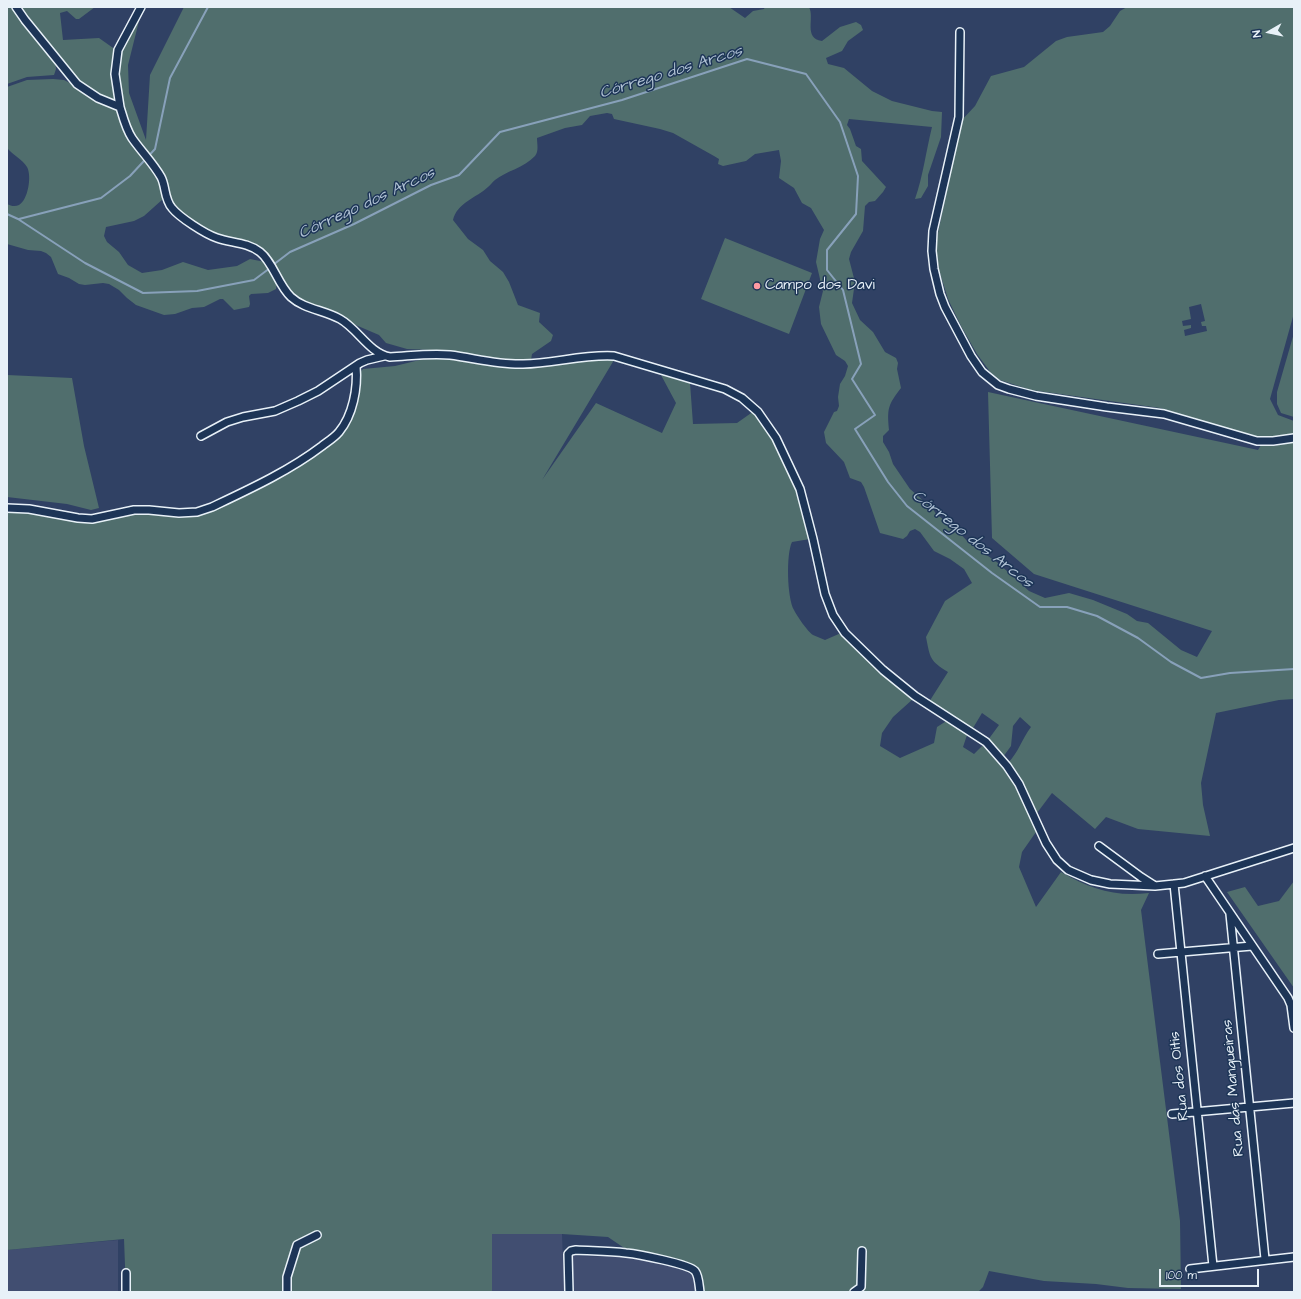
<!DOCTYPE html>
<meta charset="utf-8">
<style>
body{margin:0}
#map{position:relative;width:1301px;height:1299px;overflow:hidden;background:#304164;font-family:"Architects Daughter",sans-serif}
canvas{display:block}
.frame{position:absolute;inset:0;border:8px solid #e8f1f8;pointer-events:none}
.north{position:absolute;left:1249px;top:12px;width:40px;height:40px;-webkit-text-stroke:3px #1d3557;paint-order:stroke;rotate:261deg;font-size:11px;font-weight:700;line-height:16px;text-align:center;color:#e8f1f8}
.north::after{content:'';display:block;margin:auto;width:14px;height:18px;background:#e8f1f8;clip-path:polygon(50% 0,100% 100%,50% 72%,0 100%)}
.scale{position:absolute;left:1159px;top:1269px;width:100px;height:18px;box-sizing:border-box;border:2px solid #e8f1f8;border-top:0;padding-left:5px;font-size:12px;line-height:14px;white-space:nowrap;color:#e8f1f8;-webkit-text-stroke:3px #1d3557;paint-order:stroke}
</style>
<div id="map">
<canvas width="1301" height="1299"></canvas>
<div class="frame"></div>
<div class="north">N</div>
<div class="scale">100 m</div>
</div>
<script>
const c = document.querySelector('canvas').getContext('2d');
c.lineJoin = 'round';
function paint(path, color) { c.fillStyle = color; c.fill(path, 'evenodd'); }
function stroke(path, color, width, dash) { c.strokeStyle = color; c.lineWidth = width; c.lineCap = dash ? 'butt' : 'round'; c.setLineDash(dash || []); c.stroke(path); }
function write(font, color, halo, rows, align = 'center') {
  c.font = font + ' "Architects Daughter",sans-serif'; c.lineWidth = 3; c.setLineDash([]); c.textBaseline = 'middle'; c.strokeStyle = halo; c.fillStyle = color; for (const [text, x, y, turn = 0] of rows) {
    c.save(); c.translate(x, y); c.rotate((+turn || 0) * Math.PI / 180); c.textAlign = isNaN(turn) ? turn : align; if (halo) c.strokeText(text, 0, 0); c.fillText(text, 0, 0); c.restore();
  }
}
const built = new Path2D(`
 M492,1234H562L564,1292H492Z
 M118,1240V1292H7V1250Z
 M572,1256L629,1257L679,1265L694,1274L698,1292H573Z`);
const green = new Path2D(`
 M7,7H13L23,22L55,59L56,69L54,75L27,77L7,84Z
 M20,7H95L79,19H76L67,11L60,13L63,40L99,38L116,50L117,104L107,101L78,81Z
 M184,7H729L745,18L753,11L764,9L765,7H809C815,18 803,38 822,41L840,27L856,22L861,25L863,30L848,41L842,51L826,58L828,64L844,68L872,91L892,101L932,111L942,112L941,137L928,175V186L921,198L915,199C923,176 926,151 932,127L849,119L847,125L850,129L856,146L861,149L862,161L886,187L883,192L875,201L869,202L865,206L863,231L851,252L849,259L855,282L852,303L860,320L873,332L885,352L896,358L898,363L897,369L901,388C888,405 887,408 889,430L883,436V442L889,452L893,464L910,489L933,509L936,514L955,528L968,542L998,563L1029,591L1045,598L1069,593L1093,600L1127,614L1137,621L1148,623L1181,650L1197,657L1212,631L1034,574L992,538L988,392L1258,450L1261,445L1273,446L1294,442V699L1279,700L1216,713L1201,783L1203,805L1210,836L1138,829L1106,817L1095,829L1052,793L1037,813L1022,782L1008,763C1018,753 1022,739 1031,727L1020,717L1013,726L1011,746L1003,757L988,740L999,725L982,713L973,728L929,702L948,672C930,661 930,658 926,637L945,601L972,583L964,569L950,559L934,551L920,532L915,529L910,531L907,536L903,539L880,533L864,487L861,482L850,478L844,462L826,443L824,432L834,412L837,411L839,406L838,397L840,384L845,376L848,366L845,361L836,355L821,324L819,307L823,291L820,285V279L816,262L820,239L824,230L811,208L802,203L794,188L779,178L781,161L779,150L755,154L746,161L723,166L718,164L719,159L714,156L673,133L660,129L614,119L612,114L607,113L590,116L582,125L565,128L537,138C537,144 539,151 535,156C524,168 506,171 495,180C492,182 491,185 488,187C476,198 457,203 453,220L468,239L483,250L490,261L503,272L509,282L518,305L540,313L539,322L553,335L551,341L532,354L531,360L521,362L451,351L407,349L386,343L379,335L351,323L341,316L302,301L289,290L267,256L200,227L173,207L170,199C145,156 107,104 119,51C121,43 135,26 140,17L128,65L129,93L146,140L150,75Z
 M1127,7H1294V313L1270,399L1278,415L1294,421V435L1272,439H1260L1160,408L1031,390L1000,380L991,373L977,354L961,326L948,299L939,270L936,249L937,238L961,121L975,106L991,76L1024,67L1056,41L1067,37L1103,32L1110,26L1120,11ZM1201,304L1205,321L1201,322L1202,326H1206L1207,331L1185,336L1184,330L1191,328V325L1183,326L1182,321L1191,319L1189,307Z
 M53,79L64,80L118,107L161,182L163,199L144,216L134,221L106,227L104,236L107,242L119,252L128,265L142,273L162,270L183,262L208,270L237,266L250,259L265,262L277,282L276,289L268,293L251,294L249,296L250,304L249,307L234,310L223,299H220L204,307L192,308L175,314L164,315L136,305L127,298L119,290L109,284L103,283L85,285L79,284L69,278L58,274L51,257L46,253L41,251L28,250L7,244V204C11,206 15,207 19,205C28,200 32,176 27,167C23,160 13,155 7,148V87L27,80Z
 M725,238L812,273L789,334L701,299Z
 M1294,333V417L1281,413L1277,404V392Z
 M436,356L522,367L598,357L614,360L542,480L596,403L662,433L676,403L661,375L690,383L693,424L737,423L754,411L773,439L797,489L810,539L792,542C786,554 787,598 794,610C797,616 808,632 813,635C817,637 821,638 825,640L841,633L913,699L893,717L882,733L880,746L900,758L934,743L937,727L948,720L968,732L963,747L974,754L984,744C991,752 998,759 1004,768C1018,788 1027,810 1036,832L1022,852L1019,867L1036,907L1061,872C1091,889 1114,897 1149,893L1141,910L1180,1221L1181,1289L1128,1288L1096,1284L1044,1281L989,1271L983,1287L978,1292H700L692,1268L633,1254L608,1237L562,1234H492V1292H126L124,1239L7,1250V511L34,514L73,521L127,513L216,508L338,437L356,395L360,372L363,369L395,366Z
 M7,375L72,378L84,446L99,508L91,510L67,504L7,497Z
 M1294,881V988L1227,892L1245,887L1258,906L1279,901Z`);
const stream = new Path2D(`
 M7,214L18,219L85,263L143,293L197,291L254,280L270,268
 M19,219L101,198L130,176L155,149L170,78L208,7
 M273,265L290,252L354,224L431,185L459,175L500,132L622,100L747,59L806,74L840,122L858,176L856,214L827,250V270L843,290L861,364L852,379L875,415L855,429L888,482L907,506L992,573L1040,607H1067L1097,616L1138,638L1171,662L1201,678L1230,673L1294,669`);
const street = new Path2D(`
 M16,7L25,20L77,84L98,98L120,107C123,117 126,129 132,138C141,151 153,163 161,177C166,186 164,199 172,208C179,217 205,234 217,238C231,243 247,242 260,252C273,262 278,285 291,297C304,309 324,310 340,319C358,329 369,353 390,357C410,356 430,353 450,355C474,358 499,365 523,364C553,364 583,354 614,356L725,389L742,398L758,412L776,438L800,489L813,539L825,594L833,615L845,633L883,670L915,696L986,742L1007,766L1019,784L1046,843L1057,860L1068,870L1091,880L1110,884L1155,886
 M960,32L959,117L933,231L932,251L934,269L940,294L945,307L971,356L982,372L998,385L1009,389L1036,396L1107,407L1164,414L1257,441H1273L1294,438
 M120,107L115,74L118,50L141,7
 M201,436L227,422L243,417L275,411L298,401L318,391L360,363L367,360L384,356
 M7,508L29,509L78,518L92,519L134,510H149L179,513L197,512L212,507C250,489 289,471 322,446C327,442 334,438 339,432C353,415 358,388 356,366
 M1099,846L1141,877L1155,886L1184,883L1294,848
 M1205,876L1288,998L1291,1005L1294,1028
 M1174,884L1213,1266
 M1230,914L1265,1259
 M1158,954L1252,946
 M1172,1114L1294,1103
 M1190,1269L1294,1257
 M126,1292V1273
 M287,1292V1277L297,1245L317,1235
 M569,1292L568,1254L571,1251L576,1250C592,1251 609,1251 626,1253C637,1254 689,1264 695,1271C699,1276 699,1286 700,1292
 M854,1292L861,1287L862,1251`);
const markers = [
 [757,286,4,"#ff9aa2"]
];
const poiNames = [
 ["Campo dos Davi",765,286]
];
const streetNames = [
 ["Rua dos Oitis",1180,1076,-96],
 ["Rua das Mangueiras",1234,1088,-95]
];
const waterNames = [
 ["Córrego dos Arcos",671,73,-17],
 ["Córrego dos Arcos",367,204,-25],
 ["Córrego dos Arcos",972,540,38]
];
paint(built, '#414e71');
paint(green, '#506e6d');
stroke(stream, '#88a1ba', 2);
stroke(street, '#e8f1f8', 10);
stroke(street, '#1d3557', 7);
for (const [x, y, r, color] of markers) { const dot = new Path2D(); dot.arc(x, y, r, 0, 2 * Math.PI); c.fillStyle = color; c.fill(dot); stroke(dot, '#1d3557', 1.5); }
write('15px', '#e8f1f8', '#1d3557', poiNames, 'left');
write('15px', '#e8f1f8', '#1d3557', streetNames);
write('italic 16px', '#b0c2d4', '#1d3557', waterNames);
</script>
